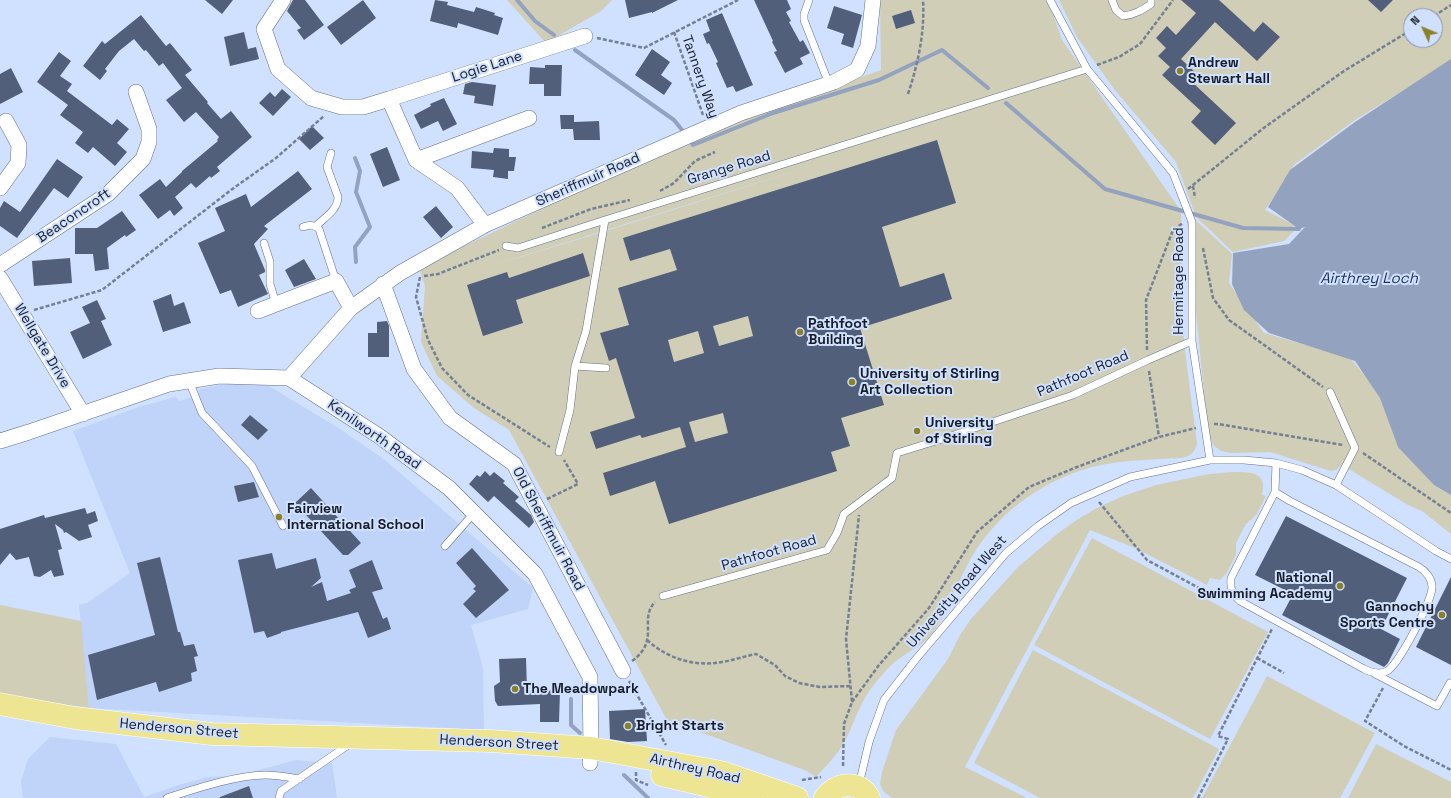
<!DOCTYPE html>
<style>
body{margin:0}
#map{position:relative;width:1451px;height:798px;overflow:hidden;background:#d0e0ff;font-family:"Space Grotesk",sans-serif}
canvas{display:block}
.north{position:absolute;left:1403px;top:8px;width:40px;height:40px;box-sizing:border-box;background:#d0e0ff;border:1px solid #8692a9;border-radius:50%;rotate:314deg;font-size:11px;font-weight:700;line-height:16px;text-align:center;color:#181e28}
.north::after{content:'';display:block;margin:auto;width:14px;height:18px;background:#8a8026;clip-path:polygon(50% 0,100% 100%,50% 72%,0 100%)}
</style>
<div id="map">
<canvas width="1451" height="798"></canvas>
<div class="north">N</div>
</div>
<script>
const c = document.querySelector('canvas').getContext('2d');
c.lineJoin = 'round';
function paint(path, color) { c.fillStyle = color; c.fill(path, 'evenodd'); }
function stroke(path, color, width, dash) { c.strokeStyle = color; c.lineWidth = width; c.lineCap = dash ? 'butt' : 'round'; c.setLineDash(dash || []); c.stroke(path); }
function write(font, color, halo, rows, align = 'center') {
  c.font = font + ' "Space Grotesk",sans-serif'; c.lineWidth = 4; c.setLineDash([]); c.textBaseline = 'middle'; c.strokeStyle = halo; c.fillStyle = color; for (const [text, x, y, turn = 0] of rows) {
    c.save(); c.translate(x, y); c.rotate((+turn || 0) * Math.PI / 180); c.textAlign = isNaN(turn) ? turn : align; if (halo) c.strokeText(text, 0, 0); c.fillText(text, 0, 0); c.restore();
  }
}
const built = new Path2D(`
 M256,383L269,386L340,429L385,460L533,588L528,609L471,625L483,668L484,730L89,708L79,605L87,603L130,573L73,431L139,407L175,397H176L179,401L196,396L200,389L226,384Z
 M50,737L116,744L144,797L182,784L209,777L237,776L296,760L332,763L337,798H23L21,781L28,759Z`);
const green = new Path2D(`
 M507,0H612L601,11L546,43Z
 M880,0H1048L1062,40L1181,211L1184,343L1197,444C1194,454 1190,456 1181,458C1158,459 1135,460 1112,463C1054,472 1000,508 971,558C957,582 950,609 934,631C924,645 909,651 896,661C889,666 873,685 868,693C856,711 851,734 838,752C831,761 823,769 816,777L807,771L667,720L509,430L474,408L437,376L421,342L425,286L419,268L678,143L881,70ZM834,159L596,234L481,269Z
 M1059,0H1451V61L1355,120L1295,164L1265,210L1298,227L1284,241L1233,252L1196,217L1176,162L1114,89L1077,37ZM1411,16H1435V40H1411Z
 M1186,211L1232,254L1229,283L1264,333L1349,357L1378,391L1434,485L1451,495V534L1422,511L1408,505L1342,465L1336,470L1331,471L1270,452L1231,453L1221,451L1214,446L1208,434Z
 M1233,472C1250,472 1268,471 1262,495L1266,496L1257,514L1246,524L1236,543V555L1226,574L1220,580L1210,578L1207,585L1135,548L1090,530L965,767L1027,798H892L884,792L880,784L882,772L896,730L948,659L960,635L971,619L1018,567L1057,534L1075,521L1097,508L1123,496L1156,485L1209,474Z
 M1092,538L1268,632L1210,739L1034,645Z
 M0,605L81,621L89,708L0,695Z
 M1033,650L1219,749L1193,798H1040L974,763Z
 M1267,676L1375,733L1340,798H1202Z
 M1376,744L1451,782V798H1348Z`);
const water = new Path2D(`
 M1451,59V495L1434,485L1398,447L1380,398L1355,361L1269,333L1244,310L1232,284L1233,253L1289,244L1305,227L1299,229L1268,207L1290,170L1355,122Z`);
const stream = new Path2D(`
 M517,0L535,21L554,35
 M575,50L674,120L682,130
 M1006,103L1105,189L1243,228L1299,229
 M692,143L693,145L773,113L879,80L942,50L988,88
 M355,158L360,171L356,192L370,227L355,247L356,262
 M571,699V725L580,733
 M624,775L648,798`);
const building = new Path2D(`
 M205,0H233L222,14Z
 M293,0H305L324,25L304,40L297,30L301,28L287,11Z
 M363,0L376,18L341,45L327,27Z
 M435,0L448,2L447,5L474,12L476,7L495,13L494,15L503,18L498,35L458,23L457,28L430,21Z
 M625,0H678L652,13V12L629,18Z
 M754,0H787L791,9L786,12L791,21L789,22L800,42L803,40L810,53L800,58L803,64L785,73L774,52L777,51L772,42L773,41Z
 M1181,0H1219L1254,32L1263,22L1280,37L1257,61L1215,22L1181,59L1198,75L1192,82L1236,123L1215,145L1191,122L1201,111L1162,75L1170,67L1158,56L1166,48L1156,38L1167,26L1176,35L1196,13Z
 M1368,0H1393L1381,12Z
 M834,6L862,15L853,48L841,44L844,34L827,28Z
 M911,10L915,23L896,29L892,16Z
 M722,13L753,85L736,92L733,86L727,88L716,63L718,62L709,43L707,44L703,34L710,31L706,20Z
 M141,15L166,46L170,43L192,70L185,75L208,102L207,103L221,119L231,111L252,137L217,167L220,171L211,178L210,176L196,188L191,183L175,197L183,208L174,216L170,210L158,219L139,195L160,179L166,187L182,172V171L218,141L217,140L219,137L196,112L184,122L166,100L182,88L163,63L159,66L146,50L144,51L134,39L119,51L105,69L107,71L100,80L83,66L102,41L105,44Z
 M244,32L248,49L256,47L259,59L230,66L224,37Z
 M652,49L670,62L661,75L672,83L664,95L635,75Z
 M59,52L71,61L60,76L72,84L67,91L112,125L117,119L129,129L117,143L127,152L115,166L93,147L88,153L75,143L83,132L60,115L68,105L37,82Z
 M545,65H562L561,96H544V84H529L530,67L545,68Z
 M11,68L23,92L0,104V74Z
 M472,82L496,85L493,106L474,103L475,96L463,94L465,84Z
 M282,89L291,97L273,116L259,103L270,92L275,97Z
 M444,98L457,124L443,131L438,121L421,129L414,115L431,106L430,104Z
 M560,115H574V122L599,121L600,140H574L573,129H561Z
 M312,126L324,138L310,150L299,139Z
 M937,140L956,203L882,227L900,287L944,273L952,299L860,328L884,405L841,418L850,446L831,452L837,471L669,524L655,481L610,496L603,473L686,447L680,427L642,438L640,435L596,449L590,432L635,418L616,358L609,361L600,333L629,325L618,288L677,270L670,249L630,261L623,238ZM748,316L753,336L719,346L713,326ZM698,331L704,353L674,362L668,340ZM723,413L728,433L695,442L689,422Z
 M387,147L400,180L383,187L370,154Z
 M494,148L509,149V157H516L514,171H508V179L493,177L494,170L471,168L472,151L493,153Z
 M57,159L83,177L68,198L54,188L17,238L0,226V208L4,201L20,212Z
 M298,171L312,189L264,226L268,229L254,244L265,270V272L259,275L268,294L238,307L231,290L220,294L198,243L225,231L215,208L246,194L251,207Z
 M436,206L453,227L441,238L423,217Z
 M122,211L136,230L126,237L125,235L107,248L109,269L95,271L93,254H75V228H97Z
 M583,253L590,276L516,300L523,323L483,336L467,285L507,272L509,278Z
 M70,258L72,283L34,286L32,261Z
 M304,259L316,279L294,287L285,270Z
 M171,294L174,306L184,302L191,323L163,332L153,301Z
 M97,300L106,319L101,321L112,345L83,359L70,332L90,323L82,307Z
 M387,321L389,326V357H368V333H377V322Z
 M250,415L268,430L258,440L241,425Z
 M485,471L490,476L494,472L505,481L503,483L519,497L515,501L531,515L534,522L529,528L494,496L488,502L469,484L477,475L480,477Z
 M254,482L259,497L238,502L234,486Z
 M311,488L361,543L348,555H343L295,503Z
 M85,508L87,514L95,511L98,521L88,525L92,537L79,541L66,532L64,533L63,530L55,524L62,549L58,550L64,575L54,577L51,570L40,577L34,576L29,557L16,560L10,553L0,565V529L44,515L45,518Z
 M1286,516L1407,578L1381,629L1400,639L1388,663L1384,667L1282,615L1293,594L1255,575Z
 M472,548L509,590L476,618L463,604L476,591L473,589L476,586L456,563Z
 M272,553L276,569L316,558L321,578L311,587L322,582L327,601L351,593L349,590L356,587L349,570L372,560L383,589L372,592L383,619L387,617L391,629L368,638L358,612L281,632V633L267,638L264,631L254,633L238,560Z
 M160,557L178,632H180L184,646L194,644L198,656L194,657L197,671L191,673L192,681L159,692L156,682L97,700L88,655L155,635L137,563Z
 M1451,577V665L1416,647Z
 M526,658L527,690L560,691L559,722H540V704L498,706L495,701L494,686L500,682L499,659Z
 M645,709L647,741L628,742L610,739L609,711Z
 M249,786L253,798H220V797Z`);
const path = new Path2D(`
 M1434,16L1451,5
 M674,32L703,115
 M597,38L644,48L738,0
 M1097,65L1119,57L1140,44L1173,0
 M908,94C918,64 925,32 923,0
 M1193,186L1195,198
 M1188,189L1265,127L1344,71L1411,30
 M660,191L674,183L695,161L715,152
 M542,228L591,209L630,200
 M1203,248L1213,298L1229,320L1323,387
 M424,276L438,274L499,250
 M420,277L416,297L428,340L442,368L468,395L550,447
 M34,310L102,290L231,190L276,158L324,116
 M1147,350L1146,300L1173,230L1183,223
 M1149,371L1159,437
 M1214,424H1218L1343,445
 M1363,453L1451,513
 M547,499L578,484L564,460
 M1099,502L1147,560L1212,595L1225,598
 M647,640C668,659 695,667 722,662C734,660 745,656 756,654L775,665L785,676L799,683L820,687L850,686
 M1257,658L1284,673
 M632,661C661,640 638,620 655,602
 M629,681L666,745
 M1383,688L1365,721L1404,746L1451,770
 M852,702L879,665L929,608L977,532L1029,487L1077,467L1159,437L1196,428
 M843,766L844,724L852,702L846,639L859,515
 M636,772V780L648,785
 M802,780L821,777
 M1198,798L1228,739L1218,736L1272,629`);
const service = new Path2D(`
 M809,0L804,14V20L829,84
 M1050,0L1087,69L1173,173L1192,222V341L1210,460
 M1112,0L1116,10L1123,16C1134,15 1142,10 1151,4V0
 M316,226C324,218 338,210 338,197L327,167L331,153
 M303,227C310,225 313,224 319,229L336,281
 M264,243L270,262V284L276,304
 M506,246L518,248L605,220
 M575,366L606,368
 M189,381L202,413L252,466L283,526
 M1330,392L1355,448L1336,485
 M559,452L570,410L575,366L586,331L605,220L1087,69
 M1275,492L1290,501L1419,567C1426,571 1432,579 1432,587C1433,599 1398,666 1387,671C1379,675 1372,673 1364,669L1240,601C1232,594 1230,589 1231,578L1275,492L1276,463
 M445,546L474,513
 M663,596L827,550L837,533L844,514L892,478L897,453L939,440L1073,395L1148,360L1192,341
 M1375,674L1437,706L1450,683
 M859,785L869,742L884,700L916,659L1006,553L1038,526L1071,503L1130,477L1210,460H1244L1276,463L1302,470L1336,485L1436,551L1451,559
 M167,798C195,789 237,775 265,775C277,775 288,777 299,779
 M279,798L281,791L351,743`);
const minor = new Path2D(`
 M283,0L264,29L278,69L311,98L342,107H363L389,99L416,160L457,188L485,225
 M389,99L585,36
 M416,160L529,118
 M0,188L18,163L19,145L6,121
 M0,265L108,194L143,159L149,142V129L136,92
 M0,278L83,414
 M383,284L414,369L450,418L514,464L623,671
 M258,311L336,281L351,308
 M289,378L351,308L400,273L485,225L741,113L834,82L857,70L868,46L873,0
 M0,441L29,432L169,384L219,376L289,378L379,436L449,488L535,574L590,677L591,748L590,763`);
const primary = new Path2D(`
 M0,704L75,718L212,734L491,741L591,748L721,772L797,798
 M662,775L721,789L751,798
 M825,798C835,783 860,779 869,798`);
const markers = [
 [1180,71,4,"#8a8026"],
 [800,332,4,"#8a8026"],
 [852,382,4,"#8a8026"],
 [917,431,4,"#8a8026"],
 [279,517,4,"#8a8026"],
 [1340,586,4,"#8a8026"],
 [1442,615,4,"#8a8026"],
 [515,689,4,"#8a8026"],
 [628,726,4,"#8a8026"]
];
const poiNames = [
 ["Andrew",1188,63],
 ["Stewart Hall",1188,79],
 ["Pathfoot",808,324],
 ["Building",808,340],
 ["University of Stirling",860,374],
 ["Art Collection",860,390],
 ["University",925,423],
 ["of Stirling",925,439],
 ["Fairview",287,509],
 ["International School",287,525],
 ["National",1332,578,"right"],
 ["Swimming Academy",1332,594,"right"],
 ["Gannochy",1434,607,"right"],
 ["Sports Centre",1434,623,"right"],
 ["The Meadowpark",523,689],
 ["Bright Starts",636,726]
];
const streetNames = [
 ["Logie Lane",487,67,-18],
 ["Tannery Way",700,77,71],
 ["Grange Road",729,168,-17],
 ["Sheriffmuir Road",588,180,-24],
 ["Beaconcroft",74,216,-34],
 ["Hermitage Road",1179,281,-90],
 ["Wellgate Drive",42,346,59],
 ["Pathfoot Road",1083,374,-23],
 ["Kenilworth Road",374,435,35],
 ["Old Sheriffmuir Road",548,529,62],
 ["Pathfoot Road",769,553,-16],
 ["University Road West",957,592,-49],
 ["Henderson Street",179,729,5],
 ["Henderson Street",499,743,3],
 ["Airthrey Road",695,769,13]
];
const waterNames = [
 ["Airthrey Loch",1369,279]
];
paint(built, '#c0d3f8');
paint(green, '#d0ceb6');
paint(water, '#93a2bf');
stroke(stream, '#93a2bf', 4);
paint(building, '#525f7a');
stroke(service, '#63718c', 8);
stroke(minor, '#63718c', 16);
stroke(primary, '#fff', 23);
stroke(path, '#758094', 2.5, [4, 2]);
stroke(service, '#fff', 7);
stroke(minor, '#fff', 15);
stroke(primary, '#eee592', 22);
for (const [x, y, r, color] of markers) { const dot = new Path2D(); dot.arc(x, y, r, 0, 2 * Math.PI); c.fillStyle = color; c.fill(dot); stroke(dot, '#d0e0ff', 1.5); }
write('bold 14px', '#181e28', '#d0e0ff', poiNames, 'left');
write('14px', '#181e28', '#d0e0ff', streetNames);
write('italic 15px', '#1f325a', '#d0e0ff', waterNames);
</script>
